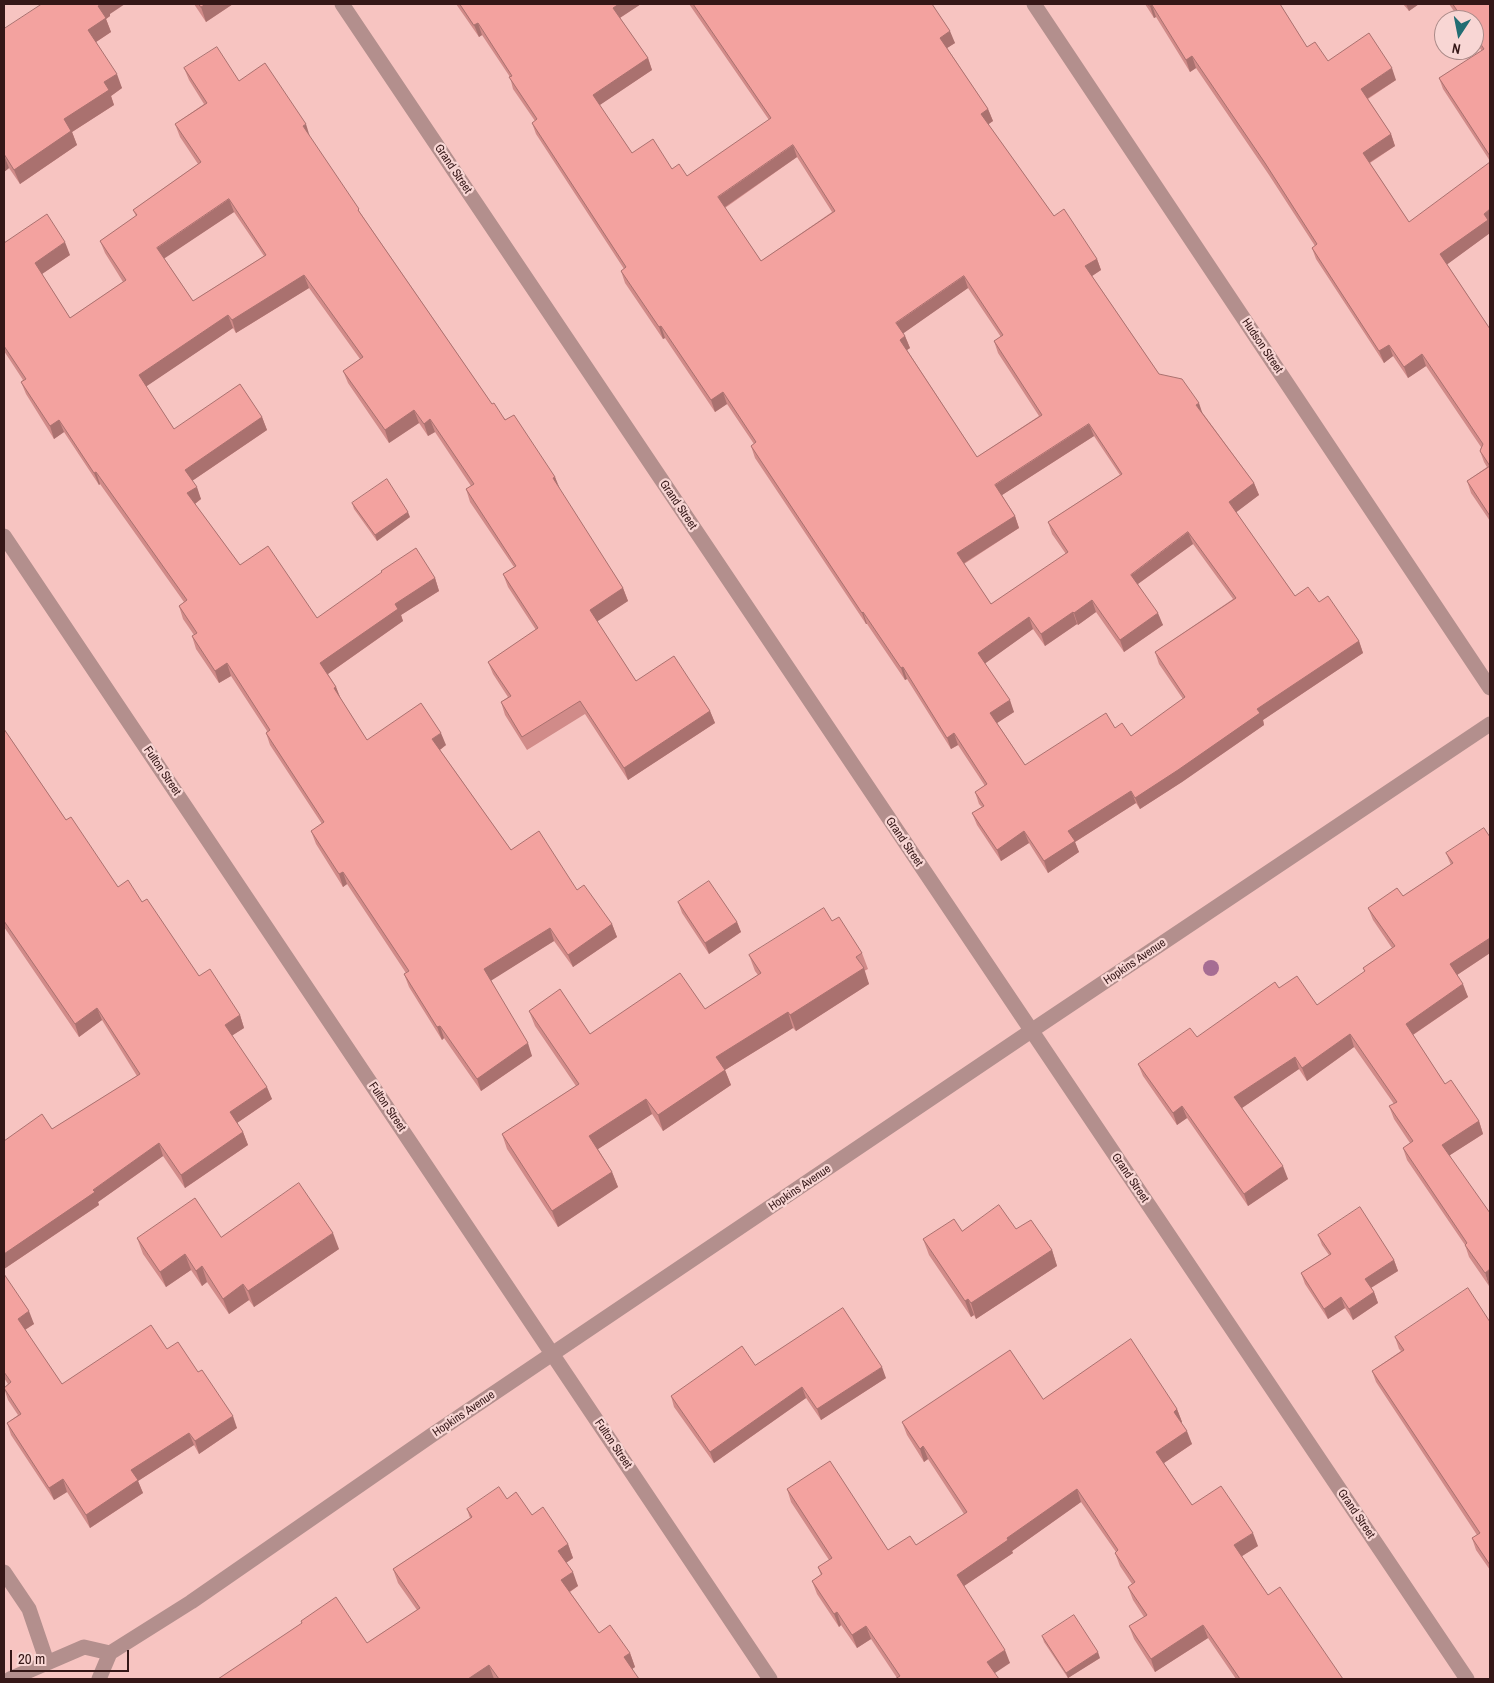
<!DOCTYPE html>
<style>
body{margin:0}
#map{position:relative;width:1494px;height:1683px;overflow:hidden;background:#f7c4c1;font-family:"Archivo Narrow",sans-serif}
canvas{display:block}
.frame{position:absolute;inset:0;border:5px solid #351717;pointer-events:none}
.north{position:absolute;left:1434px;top:10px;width:50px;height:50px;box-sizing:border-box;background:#f8d6d4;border:1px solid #aa8a88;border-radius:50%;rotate:191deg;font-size:14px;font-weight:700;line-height:20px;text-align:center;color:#351717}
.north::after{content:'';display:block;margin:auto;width:18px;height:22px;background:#226d73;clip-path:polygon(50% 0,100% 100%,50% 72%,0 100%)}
.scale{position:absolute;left:10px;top:1650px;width:119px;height:22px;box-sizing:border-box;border:2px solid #351717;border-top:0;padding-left:6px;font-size:15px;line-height:18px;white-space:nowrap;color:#351717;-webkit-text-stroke:4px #f8d6d4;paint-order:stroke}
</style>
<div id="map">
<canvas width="1494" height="1683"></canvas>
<div class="frame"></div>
<div class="north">N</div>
<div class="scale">20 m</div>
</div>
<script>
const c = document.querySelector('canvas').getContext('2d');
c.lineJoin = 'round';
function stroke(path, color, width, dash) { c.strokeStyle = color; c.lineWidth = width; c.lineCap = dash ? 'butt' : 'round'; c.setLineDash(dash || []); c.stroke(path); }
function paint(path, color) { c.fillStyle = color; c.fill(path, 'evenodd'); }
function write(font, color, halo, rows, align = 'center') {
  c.font = font + ' "Archivo Narrow",sans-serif'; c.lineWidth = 4.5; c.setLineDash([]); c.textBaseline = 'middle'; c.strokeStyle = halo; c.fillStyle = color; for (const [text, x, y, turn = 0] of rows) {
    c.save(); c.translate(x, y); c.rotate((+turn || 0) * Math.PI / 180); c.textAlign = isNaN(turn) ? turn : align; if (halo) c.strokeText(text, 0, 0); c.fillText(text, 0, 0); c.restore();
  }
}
const minor = new Path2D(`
 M342,4L1467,1679
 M1034,4L1490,688
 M4,536L770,1679
 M4,1572L29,1609L47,1662
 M10,1679L84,1647L110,1653
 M99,1679L110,1653L191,1602L432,1435L1031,1031L1490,724`);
const trees = [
 [1211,968]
];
const wall = new Path2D(`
 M194,4H233L206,22Z
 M456,4H641L620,18L648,58L652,70L599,105L632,153L672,169L687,176L769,120L689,4H932L955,43L947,48L988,109L993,121L988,124L1054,216L1097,259L1101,270L1092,276L1159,374L1202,412L1254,483L1259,495L1236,512L1295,596L1319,602L1359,641L1363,653L1263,720L1264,725L1182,782L1140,809L1136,803L1075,842L1079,852L1048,873L1029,843L1001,861L977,825L972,813L982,807L979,804L975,792L985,786L958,745L951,749L907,679L905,680L867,624H866L755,458L751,446L754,444L727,404L715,412L665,338L663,339L625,283L621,271L624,269L536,134L532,123L535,121L513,89L510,77L482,35L479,37ZM797,157L832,212L761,261L725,208ZM968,288L1001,337L994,341L998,353L1039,416L977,457L907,350L910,348L905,336L903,333ZM1094,436L1120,475L1048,522L1052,534L1066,554L991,604L964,564L1019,528L1015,516L1002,495ZM1193,544L1233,599L1155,652L1159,664L1183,699L1131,736L1115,728L1025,765L997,723L1014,712L985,663L1033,629L1045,646L1077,624L1078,625L1096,612L1124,652L1163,625L1138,584Z
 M1145,4H1280L1307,47L1328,61L1396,80L1368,99L1391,134L1395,146L1370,163L1409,222L1490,224V233L1447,264L1490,329V521L1471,493L1467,481L1487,467L1484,462L1480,451L1481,447L1426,366L1408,378L1393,356L1384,363L1316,259L1312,248L1315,246L1269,175L1196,68L1190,72L1156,17L1154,18Z
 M1403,4H1419L1409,11Z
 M1449,4H1490V161L1443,89L1439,78L1482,51L1474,40V20H1460Z
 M110,14V16L106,19L111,32L96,42L122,88L111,96L114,105L72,132L77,145L20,184L9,168L4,172V29Z
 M184,68L239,81L310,137L361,214L492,404L555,477L559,489L623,588L628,601L597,621L636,681L710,711L715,723L628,780L585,714L527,750L505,715L501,702L508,697L493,674L488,662L536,630L508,587L503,574L514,567L470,502L466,489L471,486L435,432L428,436L419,423L389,443L348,383L343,371L360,359L309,288L236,333L233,328L146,386L174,429L262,417L267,430L192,481L201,499L195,504L240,565L317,618L435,578L439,591L401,615L403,621L328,674L336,687L341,699L367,740L446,745L440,750L511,850L577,890L612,924L617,937L573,967L554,941L491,980L532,1056L481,1091L444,1038L442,1040L409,987L404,974L406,973L347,884L343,887L316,844L311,831L322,824L270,745L266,733L267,731L231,676L219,683L196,649L192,636L194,635L183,619L179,606L184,602L100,484L99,485L64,432L54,439L26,394L21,382L23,380L4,351V243L70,255L42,274L70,318L123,282L105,253L100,241L136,216L133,210L198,164L180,137L175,124L204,104L189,80ZM234,212L264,256L193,301L164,258Z
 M352,503L410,517L377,541L354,509Z
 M4,729L66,820L118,887L142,902L199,976L240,1015L244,1028L232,1035L272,1099L237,1123L243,1132L248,1145L185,1188L163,1156L98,1202L99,1205L4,1269V1141L52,1129L137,1076L102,1020L79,1037L4,927Z
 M1490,837V953L1457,975L1468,997L1413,1035L1445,1084L1479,1121L1483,1134L1450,1155L1489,1286L1469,1257L1465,1245L1407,1160L1403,1148L1410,1143L1394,1119L1389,1106L1394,1104L1354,1047L1307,1081L1299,1069L1242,1108L1288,1179L1248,1206L1187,1118L1177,1125L1143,1076L1138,1064L1197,1037L1279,988L1317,1005L1365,972L1363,968L1392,948L1373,920L1368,908L1403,896L1451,865L1446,853Z
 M678,902L737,922L741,932L709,954L682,913Z
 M832,921L862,953L868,969L864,971L869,984L796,1031L793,1028L725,1070L731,1085L663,1131L652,1114L598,1149L612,1172L618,1187L558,1227L507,1149L502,1134L576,1086L535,1026L529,1011L590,1034L705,1009L758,975L755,971L749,955Z
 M1016,1229L1052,1250L1057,1266L976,1319L974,1315L971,1317L929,1255L923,1239L962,1231Z
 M1318,1235L1394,1260L1398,1271L1371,1288L1374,1292L1378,1303L1353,1320L1345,1308L1328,1319L1305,1284L1301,1273L1329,1255L1322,1245Z
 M221,1237L339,1249L254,1307L249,1300L229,1314L207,1282L202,1286L191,1270L166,1287L143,1254L137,1238Z
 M4,1274L34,1324L25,1330L62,1384L167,1349L198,1372L237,1428L199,1454L194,1445L138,1481L143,1493L90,1528L67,1492L54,1500L11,1435L7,1423L18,1415L8,1400L4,1388L8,1384L4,1378Z
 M1490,1322V1570L1476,1550L1472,1538L1477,1535L1376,1382L1372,1371L1401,1351L1399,1349L1395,1337Z
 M755,1365L886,1378L821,1420L806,1398L714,1463L674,1407L671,1396Z
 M1043,1399L1177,1409L1182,1422L1181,1423L1192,1444L1164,1463L1192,1505L1258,1546L1242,1556L1268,1595L1343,1679H1236L1208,1638L1155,1672L1134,1639L1129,1626L1144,1617L1133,1600L1128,1587L1132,1584L1120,1566L1115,1553L1116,1552L1081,1502L1012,1551L1013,1553L964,1586L1010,1663L897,1678L871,1639L857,1648L841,1625L839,1627L817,1594L812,1581L821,1575L818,1567L829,1560L791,1502L787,1489L888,1550L916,1545L964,1514L928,1459L924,1462L907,1435L902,1422Z
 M507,1499L532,1515L568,1544L573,1558L566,1563L578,1586L570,1592L599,1633L630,1653L635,1667L632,1669L639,1679H218L302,1624L301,1621L367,1643L417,1610L398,1583L393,1569L470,1518L467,1509Z
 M1042,1636L1100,1658L1068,1678L1044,1642Z`);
const shadedWall = new Path2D(`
 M102,4H125L110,14V16L106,19L111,32L93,44L88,30L98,6Z
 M206,4H233L206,22L201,7Z
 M619,4H641L618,19L613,8Z
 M1406,4H1419L1409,11Z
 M1152,5L1156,17L1154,18L1150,6Z
 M478,23L482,35L479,37L474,25Z
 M950,31L955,43L944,50L940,38Z
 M1192,56L1196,68L1190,72L1186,60Z
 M648,58L652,70L597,107L593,95Z
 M1392,68L1396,80L1365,100L1361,89Z
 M117,74L122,88L111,96L114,105L72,132L77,145L20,184L14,170L64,119L104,82Z
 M988,109L993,121L986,126L981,114Z
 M306,124L310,137L303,126Z
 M1391,134L1395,146L1367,164L1363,153Z
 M793,145L797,157L722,209L718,197Z
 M4,155L9,168L4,172Z
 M229,199L234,212L162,260L157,248Z
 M1490,209V233L1445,266L1440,254L1484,214Z
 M65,242L70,255L39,276L35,263Z
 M1097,259L1101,270L1089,278L1085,266Z
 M304,275L309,288L236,333L232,320Z
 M964,276L968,288L901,335L896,323Z
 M228,315L233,328L144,388L139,375Z
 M661,326L665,338L663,339L659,327Z
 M905,336L910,348L904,352L900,340Z
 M1389,345L1393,356L1384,363L1379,351Z
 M1422,354L1426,366L1408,378L1404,367Z
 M723,392L727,404L715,412L711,400Z
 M1199,403L1203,415L1196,405Z
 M414,410L419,423L389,443L385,430Z
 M262,417L267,430L189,483L185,470Z
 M430,419L435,432L428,436L424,424Z
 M59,420L64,432L54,439L50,426Z
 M1089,424L1094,436L999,497L995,485Z
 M96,472L100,484L99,485L94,473Z
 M555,477L560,489L553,478Z
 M1254,483L1259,495L1234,514L1229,502Z
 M197,487L201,499L192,506L187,493Z
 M408,512L410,517L377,541L375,535Z
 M1015,516L1019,528L961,565L957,553Z
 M1188,532L1193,544L1135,586L1131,575Z
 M435,578L439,591L401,615L403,621L325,676L320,663L395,604Z
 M623,588L628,601L595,623L590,610Z
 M1092,600L1096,612L1078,625L1074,613Z
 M863,612L867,624H866L862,613Z
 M1073,612L1077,624L1045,646L1041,634Z
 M1158,613L1163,625L1124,652L1120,640Z
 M1029,617L1033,629L983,665L978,653Z
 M1359,641L1363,653L1263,720L1264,725L1182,782L1140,809L1135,798L1257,709Z
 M227,663L231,676L219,683L215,671Z
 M903,667L907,679L905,680L901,668Z
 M336,687L341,700L334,688Z
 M1010,700L1014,712L994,725L990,713Z
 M710,711L715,723L628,780L624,768Z
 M441,733L446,745L437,752L432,739Z
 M954,733L958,745L951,749L947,738Z
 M1131,791L1136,803L1075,842L1079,852L1048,873L1044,861L1068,831Z
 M1024,831L1029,843L1001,861L997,850Z
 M343,872L347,884L343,887L339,874Z
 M737,922L741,932L709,954L705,943Z
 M612,924L617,937L573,967L568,955Z
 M550,928L554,941L489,982L484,969Z
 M1490,938V953L1454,977L1450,964Z
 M864,968L869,984L796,1031L790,1015Z
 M1463,984L1468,997L1411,1036L1406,1024Z
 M97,1008L102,1020L79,1037L75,1024Z
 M788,1012L793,1028L725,1070L731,1085L663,1131L658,1115L716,1057Z
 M240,1015L244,1028L230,1037L225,1025Z
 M440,1026L444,1038L442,1040L437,1027Z
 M1350,1034L1354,1047L1307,1081L1302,1068Z
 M528,1043L532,1056L481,1091L477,1079Z
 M1295,1057L1299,1069L1239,1110L1234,1097Z
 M267,1087L272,1099L234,1125L230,1112Z
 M646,1099L652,1114L595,1151L589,1136Z
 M1182,1106L1187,1118L1177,1125L1173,1113Z
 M1479,1121L1483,1134L1447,1157L1442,1145Z
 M243,1132L248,1145L185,1188L181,1175Z
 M159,1143L163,1156L98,1202L99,1205L4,1269V1254Z
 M1283,1166L1288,1179L1248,1206L1244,1194Z
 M612,1172L618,1187L558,1227L552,1211Z
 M333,1233L339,1249L254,1307L248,1291Z
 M1052,1250L1057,1266L976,1319L971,1303Z
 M185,1254L191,1270L166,1287L160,1272Z
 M1394,1260L1398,1271L1369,1289L1365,1279Z
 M202,1266L207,1282L202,1286L196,1271Z
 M1490,1269V1285L1489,1286L1485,1273Z
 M243,1284L249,1300L229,1314L223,1299Z
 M1374,1292L1378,1303L1353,1320L1349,1309Z
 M1341,1297L1345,1308L1328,1319L1324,1309Z
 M968,1299L974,1315L971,1317L965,1301Z
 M29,1311L34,1324L23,1331L18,1319Z
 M882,1367L886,1378L821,1420L817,1409Z
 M802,1387L806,1398L714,1463L710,1452Z
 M1177,1409L1182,1422L1179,1425L1174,1412Z
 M233,1416L237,1428L199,1454L195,1441Z
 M1187,1431L1192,1444L1161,1465L1156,1452Z
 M189,1433L194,1445L138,1481L143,1493L90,1528L86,1515L131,1470Z
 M923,1446L928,1459L924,1462L920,1449Z
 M63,1479L67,1492L54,1500L49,1488Z
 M1077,1489L1081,1502L1012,1551L1013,1553L961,1588L957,1575L1007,1538Z
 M1253,1533L1258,1546L1239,1558L1234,1545Z
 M568,1544L573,1558L563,1565L558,1551Z
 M573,1572L578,1586L566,1594L561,1580Z
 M837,1612L841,1625L839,1627L834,1614Z
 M1203,1625L1208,1638L1155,1672L1151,1659Z
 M866,1626L871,1639L857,1648L852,1635Z
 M1005,1650L1010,1663L992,1675L987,1662Z
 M1098,1652L1100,1658L1068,1678L1066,1673Z
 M630,1653L635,1667L629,1671L624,1657Z
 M489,1665L494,1679H468Z`);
const building = new Path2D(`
 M42,4H102L98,6L106,18L88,30L117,74L104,82L109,90L64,119L71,131L14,170L4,154V29Z
 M199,4H206L201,7Z
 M460,4H619L613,8L648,58L593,95L632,153L653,139L672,169L679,164L687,176L771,118L693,4H932L950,31L940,38L988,109L981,114L1054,216L1064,209L1097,259L1085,266L1159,374L1182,379L1199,403L1196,405L1254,483L1229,502L1295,596L1308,587L1319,602L1328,596L1359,641L1257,709L1260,713L1178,770L1135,798L1131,791L1068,831L1075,841L1044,861L1024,831L997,850L972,813L984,806L975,792L987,784L954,733L947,738L903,667L901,668L863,612L862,613L751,446L756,442L723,392L711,400L661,326L659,327L621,271L626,267L532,123L537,119L509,77L512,76L478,23L474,25ZM793,145L835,211L761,261L718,197ZM964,276L1003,335L994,341L1042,415L977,457L900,340L905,336L896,323ZM1089,424L1122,474L1048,522L1068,552L991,604L957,553L1015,516L995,485ZM1188,532L1236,598L1155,652L1185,697L1131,736L1122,723L1115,728L1106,713L1025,765L990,713L1010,700L978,653L1029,617L1041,634L1073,612L1074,613L1092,600L1120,640L1158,613L1131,575Z
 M1148,4H1280L1307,47L1315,42L1328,61L1369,33L1392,68L1361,89L1391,134L1363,153L1409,222L1490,162V209L1484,214L1488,220L1440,254L1490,329V516L1467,481L1490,466L1480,451L1483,444L1422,354L1404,367L1389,345L1379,351L1312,248L1317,244L1265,163L1192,56L1186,60L1152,5L1150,6Z
 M1453,4H1490V156L1439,78L1484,49L1474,34V20H1464Z
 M217,47L239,81L265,63L306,124L303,126L359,209L358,210L492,404L494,403L505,420L514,415L555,477L553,478L623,588L590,610L636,681L674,656L710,711L624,768L580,701L522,737L501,702L511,696L488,662L538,628L503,574L516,566L466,489L474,484L430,419L424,424L414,410L385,430L343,371L363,357L304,275L232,320L228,315L139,375L174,429L240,384L262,417L185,470L197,487L187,493L240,565L268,546L317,618L382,572L381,571L416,548L435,578L395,604L398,609L320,663L336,687L334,688L367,740L421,703L441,733L432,739L511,850L539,831L577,890L584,885L612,924L568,955L550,928L484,969L528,1043L477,1079L440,1026L437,1027L404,974L409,971L343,872L339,874L311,831L324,822L266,733L270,730L227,663L215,671L192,636L197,633L179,606L187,600L96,472L94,473L59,420L50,426L21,382L26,379L4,346V243L47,214L65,242L35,263L70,318L126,280L100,241L137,215L133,210L201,162L175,124L207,103L184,68ZM229,199L266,255L193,301L157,248Z
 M387,479L408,512L375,535L352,503Z
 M4,729L66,820L71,817L118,887L128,880L142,902L147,899L199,976L210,969L240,1015L225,1025L267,1087L230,1112L243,1132L181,1175L159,1143L93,1190L95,1192L4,1254V1141L42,1114L52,1129L140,1074L97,1008L75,1024L4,921Z
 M1484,828L1490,837V938L1450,964L1463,984L1406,1024L1445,1084L1451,1080L1479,1121L1442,1145L1490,1213V1269L1485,1273L1465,1245L1467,1243L1403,1148L1413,1141L1389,1106L1397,1102L1350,1034L1302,1068L1295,1057L1234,1097L1283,1166L1244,1194L1182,1106L1173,1113L1138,1064L1190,1028L1197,1037L1275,982L1279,988L1297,976L1317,1005L1365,971L1363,968L1395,946L1368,908L1397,888L1403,896L1453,863L1446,853Z
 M709,881L737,922L705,943L678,902Z
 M824,908L832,921L839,917L862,953L856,957L864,968L790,1015L788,1012L716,1057L725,1070L658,1115L646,1099L589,1136L612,1172L552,1211L502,1134L579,1084L529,1011L560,989L590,1034L680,973L705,1009L761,973L749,955Z
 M299,1183L333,1233L248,1291L243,1284L223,1299L202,1266L196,1271L185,1254L160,1272L137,1238L195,1198L221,1237Z
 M999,1205L1016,1229L1031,1220L1052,1250L971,1303L968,1299L965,1301L923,1239L954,1219L962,1231Z
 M1360,1207L1394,1260L1365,1279L1374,1292L1349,1309L1341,1297L1324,1309L1301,1273L1331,1254L1318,1235Z
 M4,1274L29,1311L18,1319L62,1384L151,1325L167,1349L178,1342L198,1372L202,1370L233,1416L195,1441L189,1433L131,1470L138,1480L86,1515L63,1479L49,1488L7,1423L21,1414L4,1388L11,1382L4,1372Z
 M1468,1288L1490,1322V1565L1472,1538L1480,1533L1372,1371L1404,1350L1395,1337Z
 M843,1308L882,1367L817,1409L802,1387L710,1452L671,1396L742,1346L755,1365Z
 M1131,1339L1177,1409L1174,1412L1187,1431L1156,1452L1192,1505L1221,1486L1253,1533L1234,1545L1268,1595L1280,1587L1343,1679H1240L1203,1625L1151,1659L1129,1626L1147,1615L1128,1587L1135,1582L1115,1553L1118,1550L1077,1489L1007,1538L1008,1540L957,1575L1005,1650L987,1662L999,1679H895L900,1676L866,1626L852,1635L837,1612L834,1614L812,1581L822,1574L818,1567L832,1558L787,1489L830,1461L888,1550L910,1536L916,1545L967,1512L923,1446L920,1449L902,1422L1010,1350L1043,1399Z
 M499,1487L507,1499L516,1492L532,1515L543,1507L568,1544L558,1551L573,1572L561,1580L599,1633L610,1625L630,1653L624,1657L639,1679H499L489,1665L468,1679H218L302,1623L301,1621L336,1597L367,1643L420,1608L393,1569L472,1517L467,1509Z
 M1074,1615L1098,1652L1066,1673L1042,1636Z`);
const streetNames = [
 ["Grand Street",453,169,56],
 ["Hudson Street",1262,346,56],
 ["Grand Street",678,505,56],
 ["Fulton Street",162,771,56],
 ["Grand Street",904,842,56],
 ["Hopkins Avenue",1135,962,-34],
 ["Fulton Street",387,1107,56],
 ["Grand Street",1130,1178,56],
 ["Hopkins Avenue",800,1188,-34],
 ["Hopkins Avenue",464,1414,-34],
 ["Fulton Street",613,1444,56],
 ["Grand Street",1356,1514,56]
];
stroke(minor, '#b38f8d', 15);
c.fillStyle = '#a66d93';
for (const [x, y] of trees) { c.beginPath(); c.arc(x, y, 8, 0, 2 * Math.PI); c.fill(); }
paint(wall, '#d18b89');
paint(shadedWall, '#aa716f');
paint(building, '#f3a29f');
stroke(building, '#aa716f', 1);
write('12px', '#351717', '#f8d6d4', streetNames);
</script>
